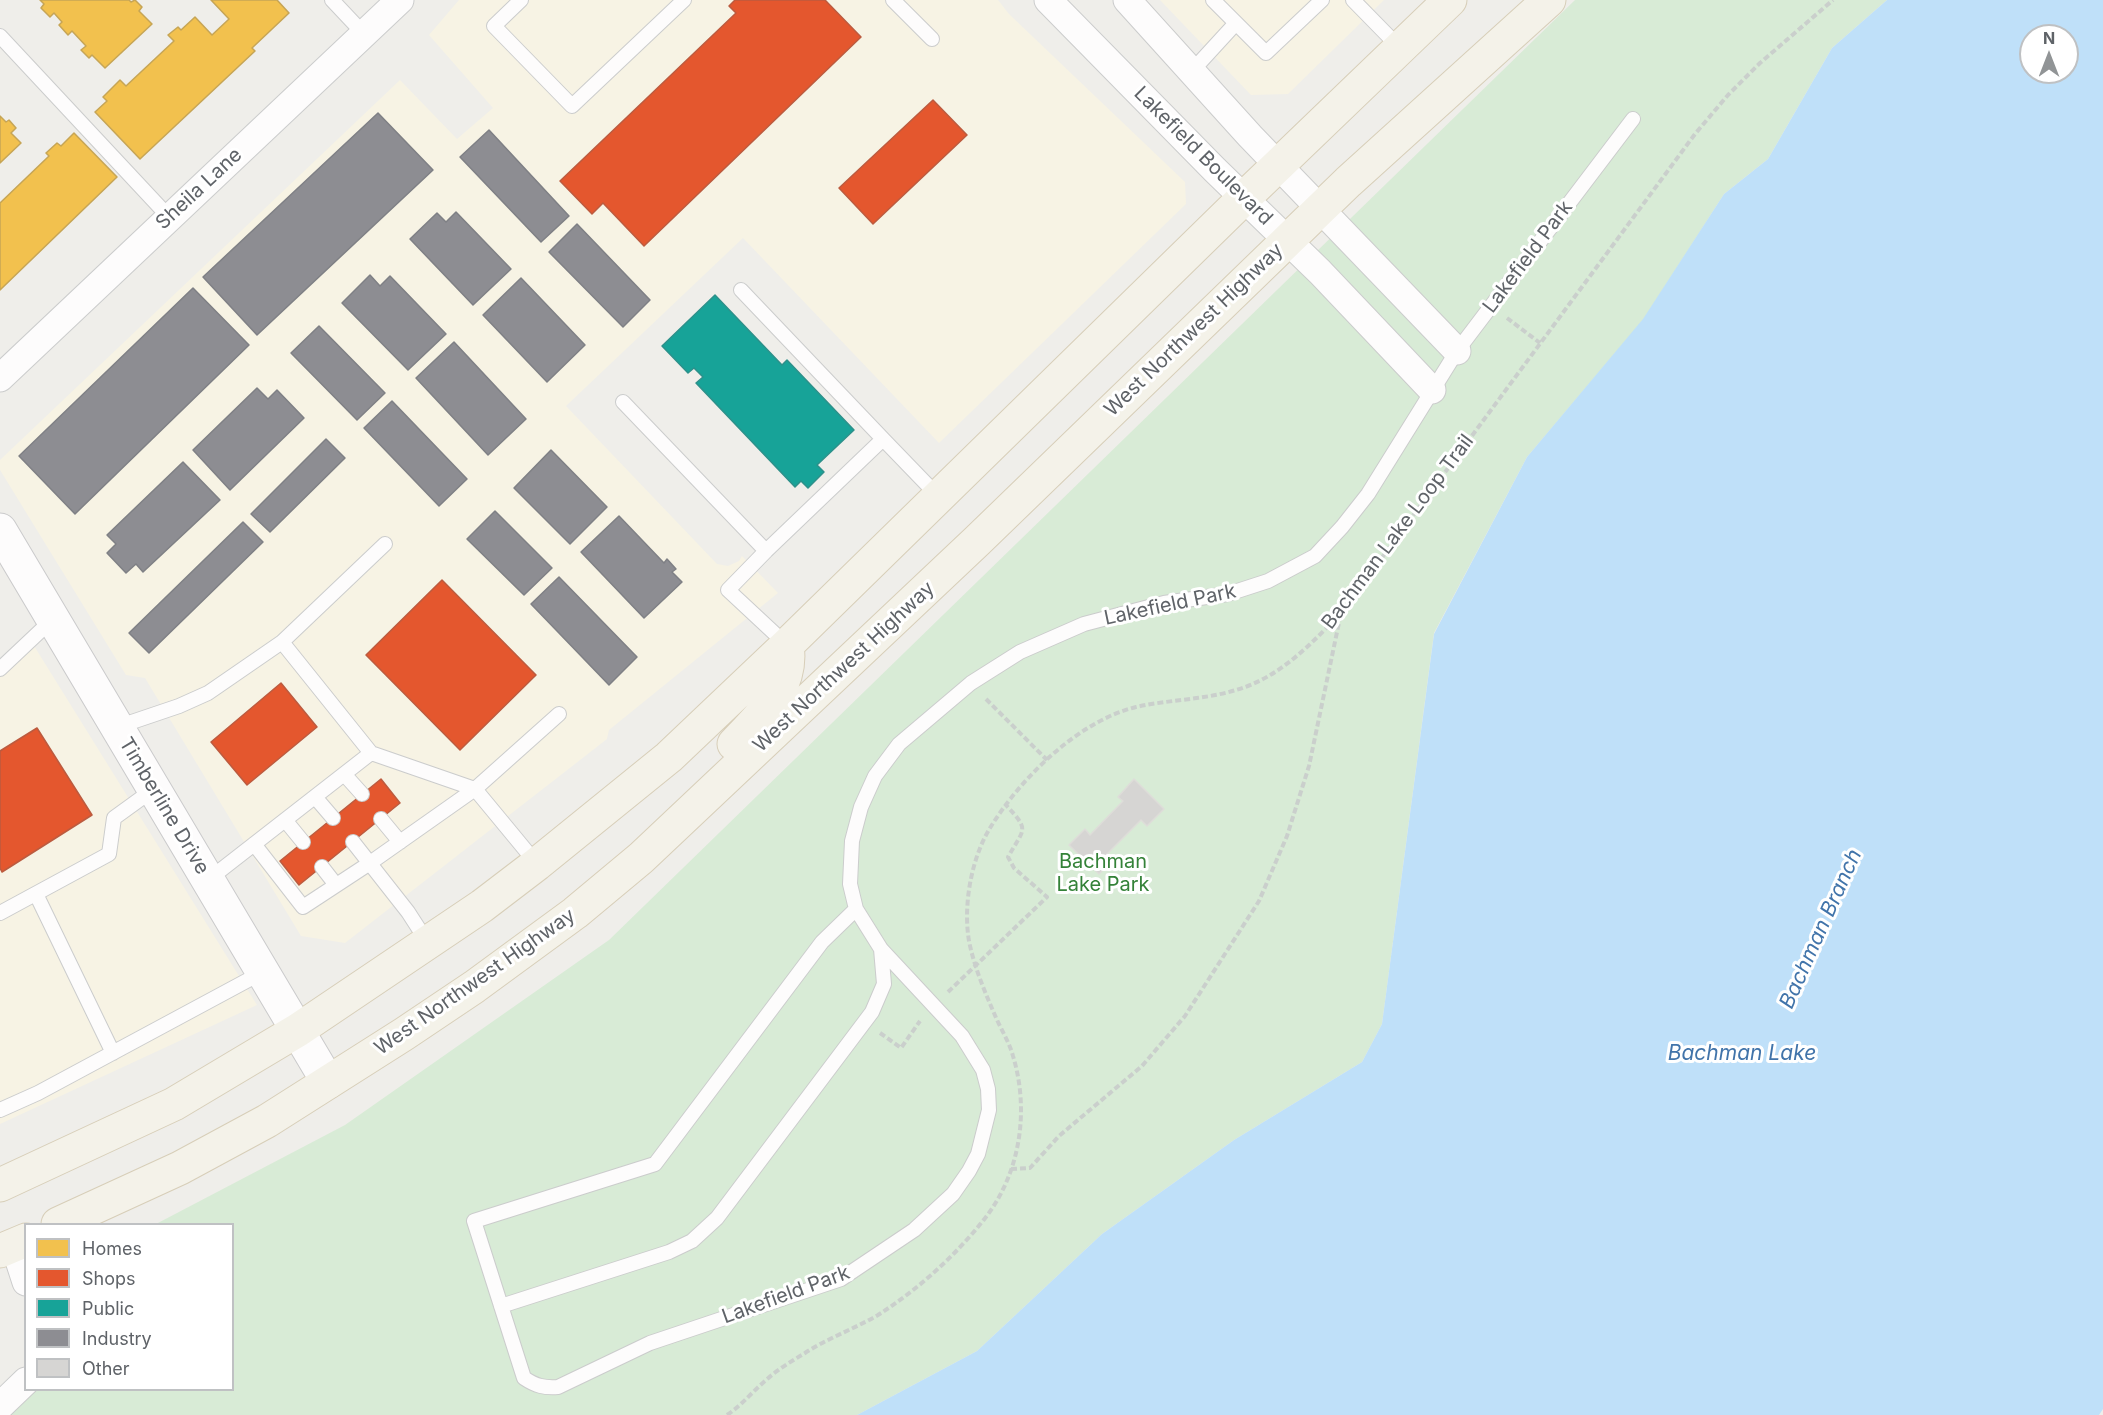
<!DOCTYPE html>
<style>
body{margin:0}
#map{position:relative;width:2103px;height:1415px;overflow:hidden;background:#efeeea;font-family:Inter,sans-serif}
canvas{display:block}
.legend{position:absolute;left:24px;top:1223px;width:210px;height:168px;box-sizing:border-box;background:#fff;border:2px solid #bfc1c3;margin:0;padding:8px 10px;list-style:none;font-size:18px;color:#5f6368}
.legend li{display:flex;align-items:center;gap:12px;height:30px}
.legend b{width:30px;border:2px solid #bfc1c3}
.north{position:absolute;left:2019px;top:24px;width:60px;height:60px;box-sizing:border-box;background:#fff;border:2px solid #bfc1c3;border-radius:50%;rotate:0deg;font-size:16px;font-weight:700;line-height:24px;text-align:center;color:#5f6368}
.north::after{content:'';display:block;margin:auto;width:21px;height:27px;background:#919496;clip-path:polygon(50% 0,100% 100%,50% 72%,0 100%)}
</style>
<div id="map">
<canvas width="2103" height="1415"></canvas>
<ul class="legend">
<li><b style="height:16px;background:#f2c14e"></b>Homes</li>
<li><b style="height:16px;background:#e4572e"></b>Shops</li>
<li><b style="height:16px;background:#17a398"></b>Public</li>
<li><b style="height:16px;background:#8d8d92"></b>Industry</li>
<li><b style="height:16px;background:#d6d5d3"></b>Other</li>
</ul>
<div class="north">N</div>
</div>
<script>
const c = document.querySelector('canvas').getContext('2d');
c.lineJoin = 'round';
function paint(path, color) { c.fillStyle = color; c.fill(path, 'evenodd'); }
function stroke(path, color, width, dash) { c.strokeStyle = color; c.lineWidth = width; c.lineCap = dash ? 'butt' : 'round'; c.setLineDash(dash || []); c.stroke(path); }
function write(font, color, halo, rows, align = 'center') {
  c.font = font + ' Inter,sans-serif'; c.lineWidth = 6; c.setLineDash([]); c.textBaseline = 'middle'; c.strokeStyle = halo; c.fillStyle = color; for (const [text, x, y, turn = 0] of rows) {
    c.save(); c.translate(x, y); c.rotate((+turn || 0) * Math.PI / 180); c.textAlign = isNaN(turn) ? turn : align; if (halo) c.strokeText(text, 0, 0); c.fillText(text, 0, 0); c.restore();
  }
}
const commercial = new Path2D(`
 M459,0H998L1009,14L1185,182L1186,204L939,443L743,238L566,406L717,564L728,566L739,561L742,556L778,593L609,730L607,739L345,943L301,936L145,678L126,675L0,470V460L400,80L457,139L493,108L429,35Z
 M1160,0H1384L1288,94L1251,95Z
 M31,641L257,1005L0,1124V669Z`);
const green = new Path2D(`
 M1575,0H1887L1832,48L1768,159L1724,194L1644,319L1527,457L1434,633L1382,1024L1362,1062L1234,1140L1102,1234L977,1351L857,1415H9L34,1390H232V1224H156L345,1125L609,940Z`);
const water = new Path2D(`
 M1887,0H2103V1409L2099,1415H857L977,1351L1102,1234L1234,1140L1362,1062L1382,1024L1434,634L1527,457L1643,319L1724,194L1768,159L1832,48ZM2031,36H2067V72H2031Z`);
const homes = new Path2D(`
 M40,0H129L131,2L135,0L142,7L139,11L152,24L105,68L92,55L89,58L81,50L86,46L72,31L68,35L59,25L62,22L54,13L50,17L41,8L44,4Z
 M211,0H277L289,13L252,48L255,51L140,159L95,112L107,101L103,97L120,80L126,86L174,41L168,35L178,27L181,30L195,17L212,35L229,19Z
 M0,116L6,122L9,120L16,128L11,133L21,143L0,163Z
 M74,133L117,177L0,290V203L49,156L46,153L57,143L61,146Z`);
const shops = new Path2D(`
 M735,0H825L861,37L644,246L603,203L592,214L560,181L736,13L729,6Z
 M933,100L967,135L873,224L839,188Z
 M442,580L536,675L460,750L366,655Z
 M281,683L317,727L247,785L211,742Z
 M37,728L92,815L2,872L0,868V751Z
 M381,779L400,803L299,885L280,861Z`);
const public = new Path2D(`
 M715,295L782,365L787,360L854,430L817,465L824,472L808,488L801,481L795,487L696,383L703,377L694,368L688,373L662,346Z`);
const industry = new Path2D(`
 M378,113L433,170L257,335L203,277Z
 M489,130L569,216L541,242L460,157Z
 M456,212L511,269L473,305L410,239L437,213L446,222Z
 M577,224L650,300L623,327L549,252Z
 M370,275L380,286L390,276L446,334L408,370L342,303Z
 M521,278L585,345L547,382L483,315Z
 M193,288L249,345L75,514L19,456Z
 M319,326L385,393L357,420L291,353Z
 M454,342L526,419L488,455L416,378Z
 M257,388L268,399L277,390L304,418L230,490L193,450Z
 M392,401L467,479L439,506L364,428Z
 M326,439L345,458L270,532L251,514Z
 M551,450L607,507L570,544L514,488Z
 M183,462L220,500L143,572L136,564L126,573L107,553L116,544L107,535Z
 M495,511L552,568L524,595L467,539Z
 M619,516L664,563L667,559L676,569L672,572L682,582L644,618L581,552Z
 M243,522L263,542L149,653L129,633Z
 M559,577L637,657L609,685L531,604Z`);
const building = new Path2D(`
 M1134,779L1164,809L1147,826L1141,820L1107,854L1113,860L1099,874L1069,845L1085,829L1090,835L1123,801L1118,797Z`);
const path = new Path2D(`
 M1507,318L1540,343
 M986,699L1047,760
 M948,992L1047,897L1014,868L1008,857C1025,827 1030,831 1005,804
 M880,1033L901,1048L920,1021
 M1011,1169L1030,1168L1059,1136L1142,1066L1185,1016L1259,901L1287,836L1309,766L1341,613
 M727,1415C742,1405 753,1391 766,1380C778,1369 792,1361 805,1353C828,1338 854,1329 878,1315C917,1290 953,1258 982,1222C1020,1176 1030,1112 1013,1056C1009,1041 1000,1028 994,1013C984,990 974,966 969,941C963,906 971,859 990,828C1020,779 1078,721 1136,707C1171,699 1210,700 1245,687C1284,673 1313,642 1341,613L1695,134L1728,95L1760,63L1833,0`);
const lane = new Path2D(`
 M332,0L364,34
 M521,0L494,26L572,106L684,0
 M893,0L932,39
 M1213,0L1266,53L1322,0
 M1353,0L1400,48
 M0,36L169,217
 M1192,71L1236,23
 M623,402L766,551L883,439L741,290
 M883,439L939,497
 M766,551L728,590L787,645
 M282,642L385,544
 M0,669L53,619
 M117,727L179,706L208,693L282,642L371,753
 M344,774L362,794
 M315,797L333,818
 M381,819L400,842
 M285,820L303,842
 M353,842L408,912L428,943
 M254,844L303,907L370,863L475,789L559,714
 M322,867L336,885
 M208,880L371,753L475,789L537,864
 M36,894L113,1053
 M856,909L822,942L655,1164L474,1221L524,1378C536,1386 544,1388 558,1387L650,1343L841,1279L914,1230L953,1194L969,1171L978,1154L989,1110L988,1089L983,1070L962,1036L881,949L856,909L850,884L852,841L861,807L875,776L899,744L971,683L1020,652L1084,624L1164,603L1228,594L1268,581L1315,556L1342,527L1368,494L1457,351L1633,119
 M0,913L109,854L114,818L154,789
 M0,1110L38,1093L263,972
 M501,1306L669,1252L692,1241L717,1218L872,1012L884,984L881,949`);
const street = new Path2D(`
 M1048,0L1215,170L1320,272L1432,390
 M1127,0L1250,136L1457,351
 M0,378L400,0
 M14,1245L26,1282
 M0,1406L26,1381`);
const secondary = new Path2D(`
 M0,530L328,1082`);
const primary = new Path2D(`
 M734,744C761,715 794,688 787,645
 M0,1185L174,1104L298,1030L482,906L537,864L669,757L787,645L1244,198L1450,0
 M58,1224L180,1168L267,1121L404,1034L474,987L575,913L641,858L977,541L1348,182L1549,0
 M0,1251L26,1240`);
const streetNames = [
 ["Lakefield Boulevard",1203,156,45],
 ["Sheila Lane",199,189,-43],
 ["Lakefield Park",1528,257,-53],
 ["West Northwest Highway",1194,330,-44],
 ["Bachman Lake Loop Trail",1398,532,-53],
 ["Lakefield Park",1170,605,-12],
 ["West Northwest Highway",844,667,-43],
 ["Timberline Drive",164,806,59],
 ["West Northwest Highway",475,982,-35],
 ["Lakefield Park",786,1295,-20]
];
const parkNames = [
 ["Bachman",1103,862],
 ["Lake Park",1103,885]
];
const waterNames = [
 ["Bachman Branch",1821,929,-66],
 ["Bachman Lake",1742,1054]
];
paint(commercial, '#f7f3e4');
paint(green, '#d8ebd6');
paint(water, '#bfe0f9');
paint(homes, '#f2c14e');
stroke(homes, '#c6a556', 1.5);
paint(shops, '#e4572e');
stroke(shops, '#bc5b3f', 1.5);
paint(public, '#17a398');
stroke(public, '#2d908a', 1.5);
paint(industry, '#8d8d92');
stroke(industry, '#7f8085', 1.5);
paint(building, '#d6d5d3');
stroke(building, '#deddd9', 1.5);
stroke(lane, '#cbcccc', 16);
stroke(street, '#cbcccc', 29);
stroke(secondary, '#cacacb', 35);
stroke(primary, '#d7ceb8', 35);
stroke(path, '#cacfcc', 4, [6, 3]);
stroke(lane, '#fdfcfc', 14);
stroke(street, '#fdfcfc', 27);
stroke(secondary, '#fdfcfc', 33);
stroke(primary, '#f4f2e9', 33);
write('20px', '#5f6368', '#fff', streetNames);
write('20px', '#348238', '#fff', parkNames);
write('italic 21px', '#4174aa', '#fff', waterNames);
</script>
